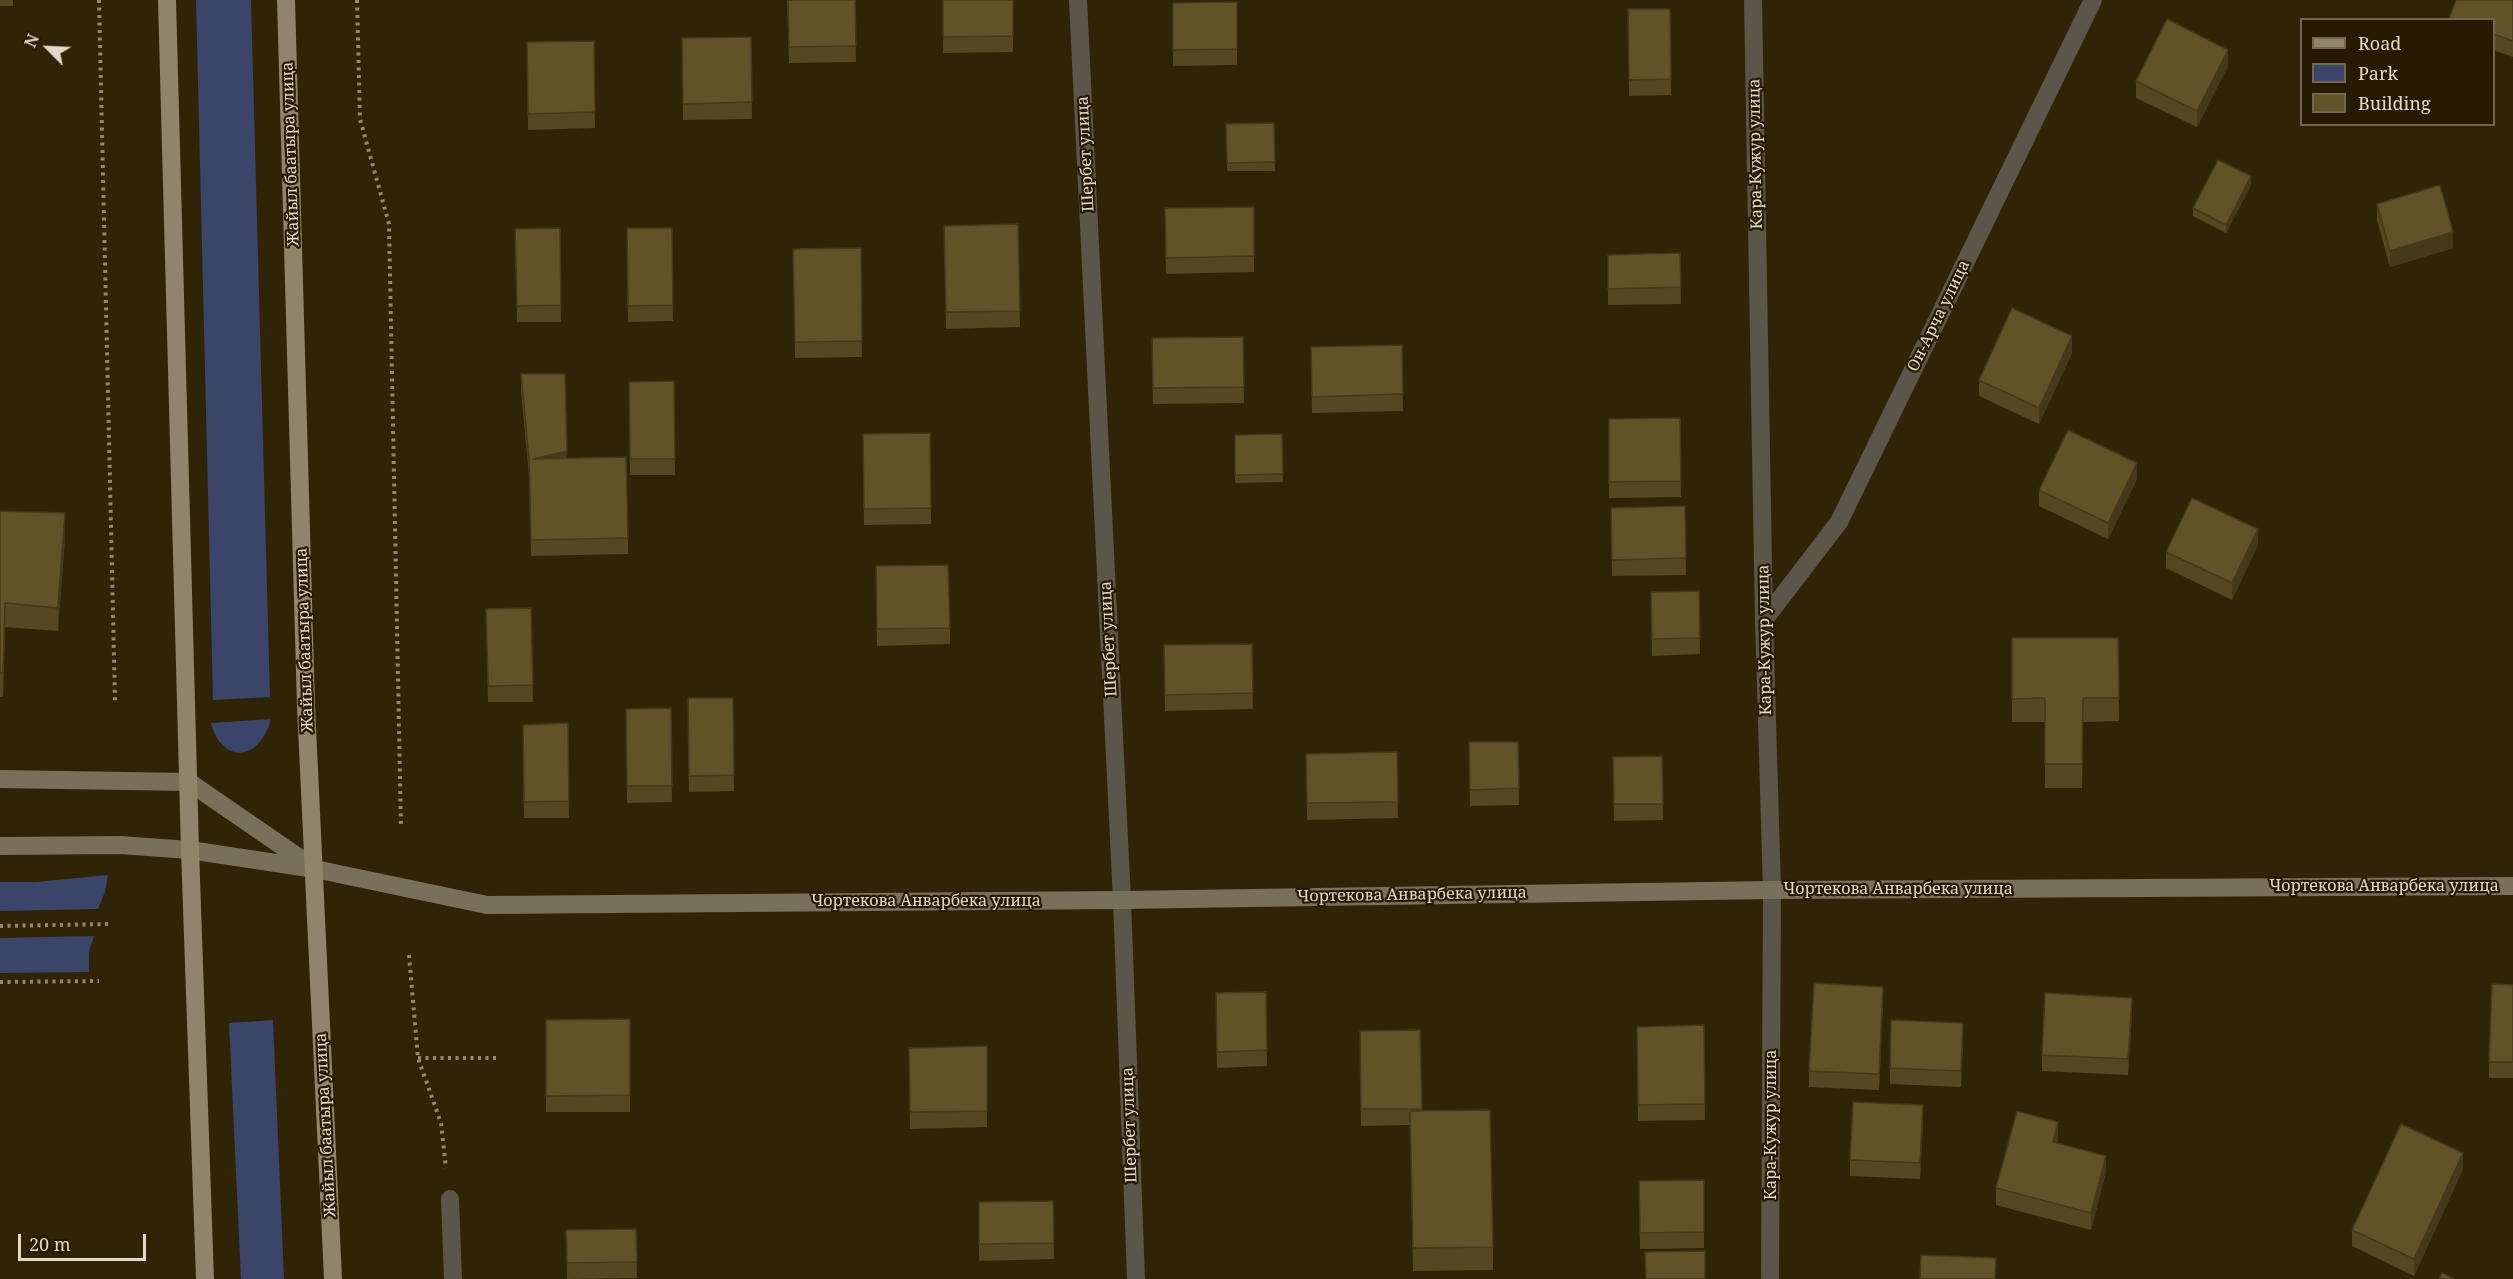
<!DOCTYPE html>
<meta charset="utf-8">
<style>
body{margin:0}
#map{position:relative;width:2513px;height:1279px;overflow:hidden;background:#2f2406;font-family:"Noto Serif",serif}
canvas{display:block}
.legend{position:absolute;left:2300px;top:18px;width:195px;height:108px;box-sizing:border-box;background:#261b00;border:2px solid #716750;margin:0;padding:8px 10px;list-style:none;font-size:18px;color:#e1dac9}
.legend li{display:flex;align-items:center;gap:12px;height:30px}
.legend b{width:30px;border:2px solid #716750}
.north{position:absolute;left:18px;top:18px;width:60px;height:60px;-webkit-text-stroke:4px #261b00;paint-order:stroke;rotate:294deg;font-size:16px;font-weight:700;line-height:24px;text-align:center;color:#e1dac9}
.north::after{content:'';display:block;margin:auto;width:21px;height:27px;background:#e1dac9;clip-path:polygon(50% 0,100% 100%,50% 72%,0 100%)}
.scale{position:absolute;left:18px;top:1234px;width:128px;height:27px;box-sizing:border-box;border:3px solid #e1dac9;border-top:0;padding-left:8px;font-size:18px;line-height:21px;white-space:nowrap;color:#e1dac9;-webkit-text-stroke:4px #261b00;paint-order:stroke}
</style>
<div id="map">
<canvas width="2513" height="1279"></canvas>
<ul class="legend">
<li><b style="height:8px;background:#8f856a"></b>Road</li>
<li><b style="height:16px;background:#3b456a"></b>Park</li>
<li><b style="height:16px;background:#625228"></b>Building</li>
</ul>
<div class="north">N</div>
<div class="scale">20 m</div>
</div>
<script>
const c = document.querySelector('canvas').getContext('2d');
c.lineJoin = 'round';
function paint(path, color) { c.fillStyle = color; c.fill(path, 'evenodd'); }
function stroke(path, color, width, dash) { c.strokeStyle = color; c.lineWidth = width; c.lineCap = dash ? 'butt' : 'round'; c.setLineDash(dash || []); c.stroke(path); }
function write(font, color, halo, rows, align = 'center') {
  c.font = font + ' "Noto Serif",serif'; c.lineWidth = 4.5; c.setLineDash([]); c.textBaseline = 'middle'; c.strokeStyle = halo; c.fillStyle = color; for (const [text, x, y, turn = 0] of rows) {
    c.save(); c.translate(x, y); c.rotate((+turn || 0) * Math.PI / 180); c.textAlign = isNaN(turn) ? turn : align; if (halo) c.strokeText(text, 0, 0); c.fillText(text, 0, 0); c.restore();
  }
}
const green = new Path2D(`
 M196,0H251L270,697L213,700Z
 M271,719C260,761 222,765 211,723Z
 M108,875L105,892L98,909L0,911V882H36Z
 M94,936L89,951V972L0,973V938Z
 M273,1020L284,1279H241L229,1023Z`);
const path = new Path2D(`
 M99,0L115,701
 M357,0L360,119L389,224L401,828
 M0,926L108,924
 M409,955L418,1058L441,1123L446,1168
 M0,982L99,981
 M418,1058H498`);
const street = new Path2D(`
 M1078,0L1122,900L1136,1279
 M1753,0L1764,620L1772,890L1770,1279
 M1764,620L1839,522L2093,0
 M450,1199L453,1279`);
const secondary = new Path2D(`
 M0,779L189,782L311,866
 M0,846L120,845L190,850L315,869L487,905L1122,900L1772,890L2513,886`);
const primary = new Path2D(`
 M167,0L190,850L205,1279
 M286,0L306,706L333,1279`);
const wall = new Path2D(`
 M0,0H13V6H0Z
 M787,0H855L856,62L789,63Z
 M943,0H1013V52L943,53Z
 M2456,0H2513V57L2493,50V20H2449Z
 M1237,2V65L1173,66V3Z
 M1628,9H1670L1671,95L1629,96Z
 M751,37L752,119L683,120L682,38Z
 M594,41L595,128L528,130L527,42Z
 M2228,66L2197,127L2136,98V81Z
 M1274,123L1275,171H1227L1226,124Z
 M2251,185L2226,233L2193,216V208Z
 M2377,204L2453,248L2390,267L2377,220Z
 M1254,207V272L1166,274L1165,208Z
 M1018,224L1020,327L946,329L944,226Z
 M560,228L561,322H517L515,229Z
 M627,228H672L673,321L628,322Z
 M861,248L862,357L795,358L793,249Z
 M1680,253L1681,304L1608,305V255Z
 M1243,337L1244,403L1153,404L1152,338Z
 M1402,345L1403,411L1312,413L1311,347Z
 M2072,353L2039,424L1979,396V380Z
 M521,374L567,458L628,538V554L531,556L529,475L521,391Z
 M674,381L675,475H630L629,382Z
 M1680,418L1681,497L1609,498V419Z
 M930,433L931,524L864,525L863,434Z
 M1282,434L1283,482L1235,483V435Z
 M2137,479L2108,539L2039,506V490Z
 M1685,506L1686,575L1612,576L1611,508Z
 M0,511L65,537L58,631L5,627L3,697H0Z
 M2258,545L2232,600L2166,568V552Z
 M876,566L950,628V644L877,646Z
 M1699,591L1700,654L1652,656L1651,592Z
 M531,608L533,702H488L486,609Z
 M2012,638H2118L2119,721L2083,722L2082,788H2045V722H2012Z
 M1252,644L1253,709L1165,711L1164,645Z
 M688,698H733L734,791L689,792Z
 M671,708L672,802L627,803L626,709Z
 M568,723L569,818H524L523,725Z
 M1469,742H1518L1519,805L1470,806Z
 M1397,752L1398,818L1307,820L1306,754Z
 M1662,756L1663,820L1614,821L1613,757Z
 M2513,985V1078H2489V1062Z
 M1266,992L1267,1066L1217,1068L1216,993Z
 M1883,1003L1879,1090L1809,1087V1071Z
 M2132,1014L2128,1075L2042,1071V1055Z
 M630,1019V1112H546V1020Z
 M1704,1025L1705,1120L1638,1121L1637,1027Z
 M1420,1030L1422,1111L1493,1247V1270L1413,1271L1410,1125L1361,1126L1360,1031Z
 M1963,1039L1961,1087L1890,1084V1068Z
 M987,1046V1127L910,1129L909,1048Z
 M1923,1121L1920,1179L1850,1176V1160Z
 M2058,1138L2057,1143L2106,1172L2091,1230L1996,1205V1188Z
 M2463,1169L2414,1276L2352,1246V1230Z
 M1704,1180V1248L1640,1249L1639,1181Z
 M1053,1201L1054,1259L979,1261V1202Z
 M636,1229L637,1278L567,1279L566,1230Z`);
const shadedWall = new Path2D(`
 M2228,50V66L2197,127V111Z
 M2251,176V185L2226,233V225Z
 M2453,232V248L2390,267V251Z
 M2072,336V353L2039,424V408Z
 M567,451V467L533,459Z
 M2137,463V479L2108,539V523Z
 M65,513V537L58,631V608Z
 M2258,529V545L2232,600V583Z
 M5,603V627L3,697V673Z
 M1883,987V1003L1879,1090V1074Z
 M2132,998V1014L2128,1075V1059Z
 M1963,1023V1039L1961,1087V1071Z
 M1923,1105V1121L1920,1179V1163Z
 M2058,1122V1138L2053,1158V1142Z
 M2463,1153V1169L2414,1276V1259Z
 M2106,1156V1172L2091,1230V1213Z`);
const building = new Path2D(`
 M788,0H855L856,46L789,47Z
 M943,0H1013V36L943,37Z
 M2456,0H2513V41L2493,34V20L2449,19Z
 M1237,2V49L1173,50V3Z
 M1628,9H1670L1671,79L1629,80Z
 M2167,19L2228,50L2197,111L2136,81Z
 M751,37L752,102L683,104L682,38Z
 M594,41L595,112L528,114L527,42Z
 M1274,123L1275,162L1227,163L1226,124Z
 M2218,160L2251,176L2226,225L2193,208Z
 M2440,185L2453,232L2390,251L2377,204Z
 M1254,207V256L1166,258L1165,208Z
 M1018,224L1020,311L946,312L944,226Z
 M560,228L561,305L517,306L515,229Z
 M627,228H672L673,305L628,306Z
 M861,248L862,341L795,342L793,249Z
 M1680,253L1681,287L1608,289V255Z
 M2012,308L2072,336L2039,408L1979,380Z
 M1243,337L1244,387L1153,388L1152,338Z
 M1402,345L1403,394L1312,397L1311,347Z
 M521,374H565L567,451L533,459L626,457L628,538L531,540L529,459Z
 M674,381L675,459H630L629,382Z
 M1680,418L1681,481L1609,482V419Z
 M2068,430L2137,463L2108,523L2039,490Z
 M930,433L931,508L864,509L863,434Z
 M1282,434L1283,474L1235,475V435Z
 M2192,498L2258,529L2232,583L2166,552Z
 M1685,506L1686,558L1612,560L1611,508Z
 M0,511L65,513L58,608L5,603L3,673H0Z
 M948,565L950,628L877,629L876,566Z
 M1699,591L1700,638L1652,639L1651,592Z
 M531,608L533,685L488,686L486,609Z
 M2012,638H2118L2119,698H2083L2082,764H2045V698L2012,699Z
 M1252,644L1253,693L1165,695L1164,645Z
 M688,698H733L734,775L689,776Z
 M671,708L672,786H627L626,709Z
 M568,723L569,801L524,802L523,725Z
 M1469,742H1518L1519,788L1470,790Z
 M1397,752L1398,802L1307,803L1306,754Z
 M1662,756L1663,804H1614L1613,757Z
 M1814,983L1883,987L1879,1074L1809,1071Z
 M2492,984L2513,985V1062H2489Z
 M1266,992L1267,1050L1217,1052L1216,993Z
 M2045,993L2132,998L2128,1059L2042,1055Z
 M630,1019V1095L546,1096V1020Z
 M1891,1020L1963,1023L1961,1071L1890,1068Z
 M1704,1025L1705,1104L1638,1105L1637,1027Z
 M1420,1030L1422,1109H1361L1360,1031Z
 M987,1046V1111L910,1112L909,1048Z
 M1853,1102L1923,1105L1920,1163L1850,1160Z
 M1490,1110L1493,1247L1413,1248L1410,1111Z
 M2017,1111L2058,1122L2053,1142L2106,1156L2091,1213L1996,1188Z
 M2401,1124L2463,1153L2414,1259L2352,1230Z
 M1704,1180V1232L1640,1233L1639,1181Z
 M1053,1201L1054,1243L979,1244V1202Z
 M636,1229L637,1262L567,1263L566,1230Z
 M1705,1251V1279H1646L1645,1252Z
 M1921,1255L1996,1258L1995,1279H1920Z
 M2442,1273L2454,1279H2439Z`);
const streetNames = [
 ["Жайыл баатыра улица",291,154,-92],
 ["Шербет улица",1086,154,-93],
 ["Кара-Кужур улица",1756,154,-91],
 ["Он-Арча улица",1939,316,-64],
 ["Шербет улица",1109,639,-93],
 ["Жайыл баатыра улица",305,640,-92],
 ["Кара-Кужур улица",1765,640,-91],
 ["Чортекова Анварбека улица",2384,886],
 ["Чортекова Анварбека улица",1898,889],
 ["Чортекова Анварбека улица",1412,895,-1],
 ["Чортекова Анварбека улица",926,901],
 ["Жайыл баатыра улица",326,1125,-93],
 ["Шербет улица",1130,1125,-92],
 ["Кара-Кужур улица",1771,1125,-90]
];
paint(green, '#3b456a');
stroke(path, '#908871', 4, [3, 4.5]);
stroke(street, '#5b5649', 18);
stroke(secondary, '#79705b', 18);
stroke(primary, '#8f856a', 18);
paint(wall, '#544722');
paint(shadedWall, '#45391c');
paint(building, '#625228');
stroke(building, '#45391c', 1.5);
write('16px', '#e1dac9', '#261b00', streetNames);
</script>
